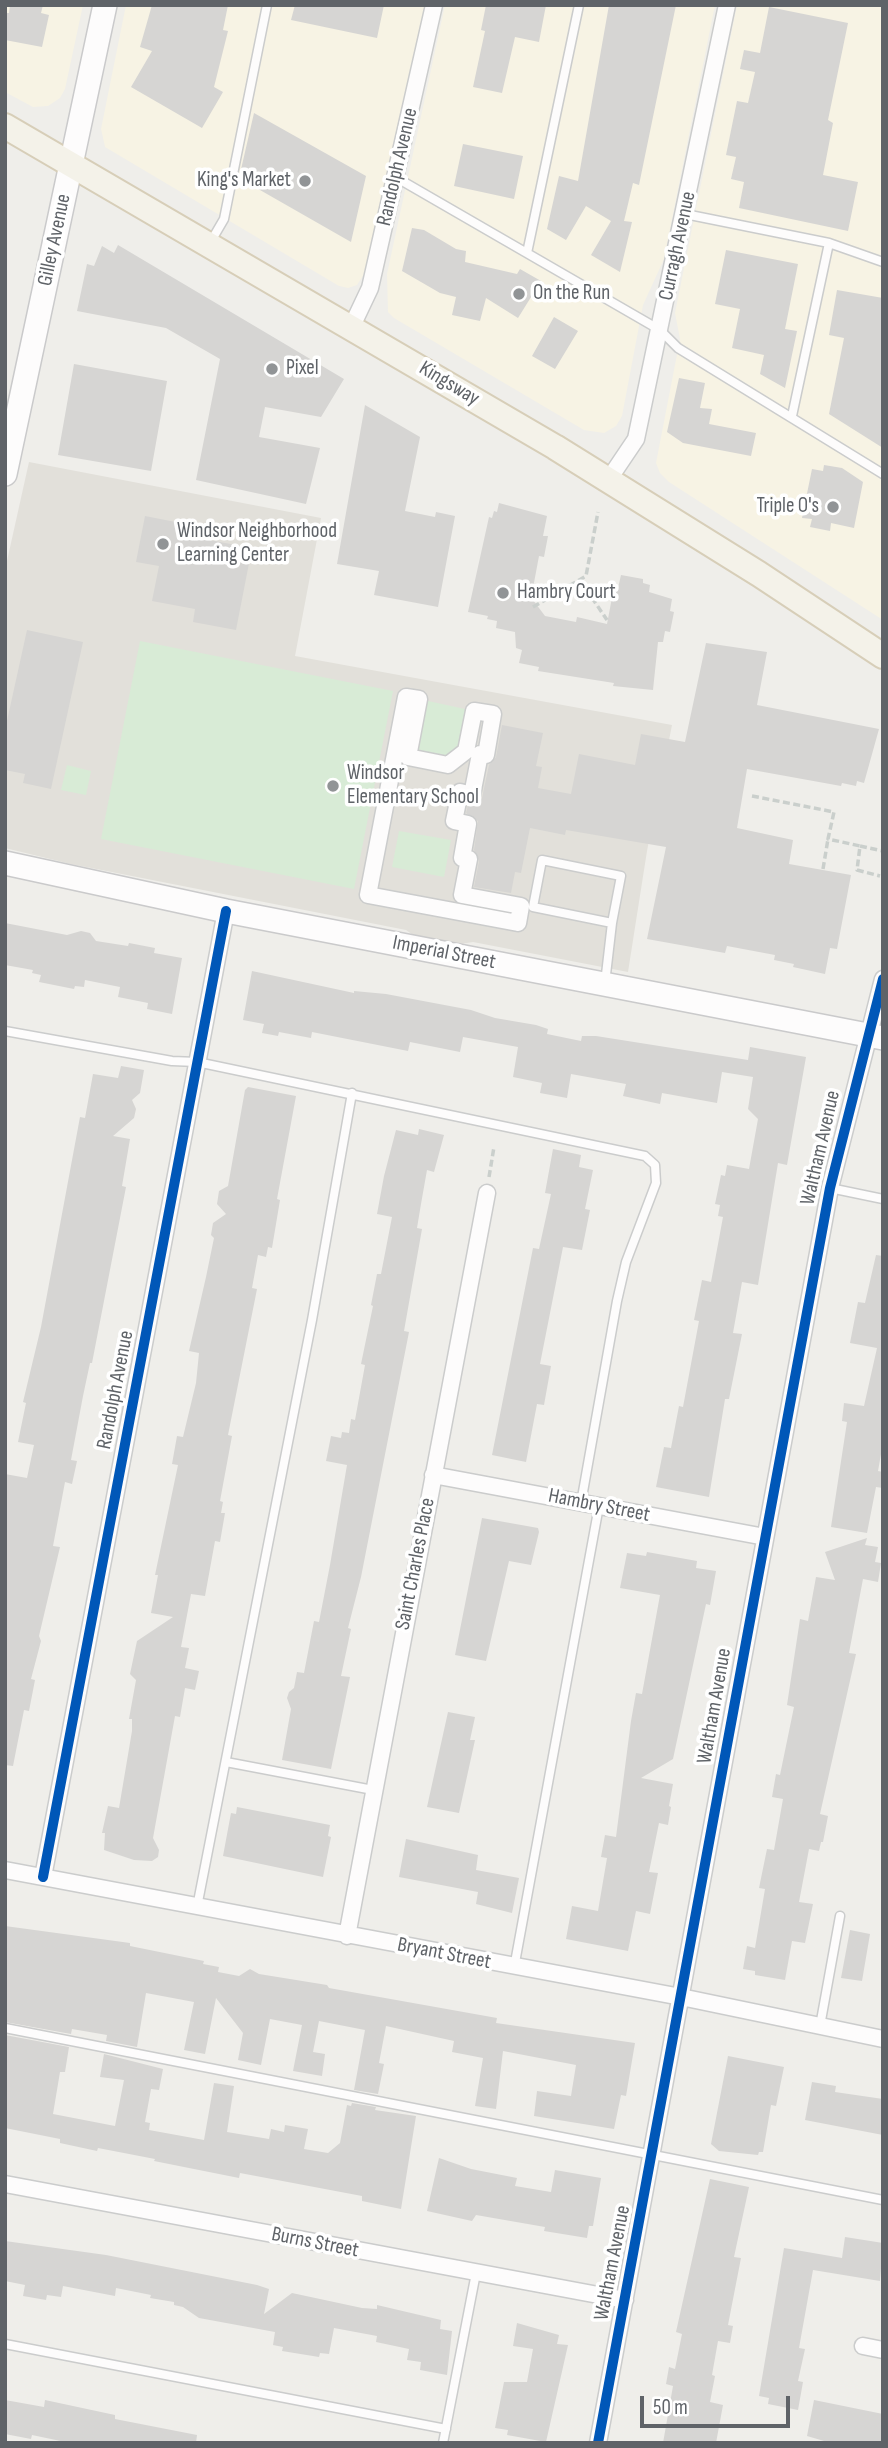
<!DOCTYPE html>
<style>
body{margin:0}
#map{position:relative;width:888px;height:2448px;overflow:hidden;background:#efeeea;font-family:"Sofia Sans Condensed",sans-serif}
canvas{display:block}
.frame{position:absolute;inset:0;border:7px solid #5f6368;pointer-events:none}
.scale{position:absolute;left:640px;top:2396px;width:150px;height:32px;box-sizing:border-box;border:4px solid #5f6368;border-top:0;padding-left:9px;font-size:21px;line-height:24px;white-space:nowrap;color:#5f6368;-webkit-text-stroke:5px #fff;paint-order:stroke}
</style>
<div id="map">
<canvas width="888" height="2448"></canvas>
<div class="frame"></div>
<div class="scale">50 m</div>
</div>
<script>
const c = document.querySelector('canvas').getContext('2d');
c.lineJoin = 'round';
function paint(path, color) { c.fillStyle = color; c.fill(path, 'evenodd'); }
function stroke(path, color, width, dash) { c.strokeStyle = color; c.lineWidth = width; c.lineCap = dash ? 'butt' : 'round'; c.setLineDash(dash || []); c.stroke(path); }
function write(font, color, halo, rows, align = 'center') {
  c.font = font + ' "Sofia Sans Condensed",sans-serif'; c.lineWidth = 7; c.setLineDash([]); c.textBaseline = 'middle'; c.strokeStyle = halo; c.fillStyle = color; for (const [text, x, y, turn = 0] of rows) {
    c.save(); c.translate(x, y); c.rotate((+turn || 0) * Math.PI / 180); c.textAlign = isNaN(turn) ? turn : align; if (halo) c.strokeText(text, 0, 0); c.fillText(text, 0, 0); c.restore();
  }
}
const commercial = new Path2D(`
 M5,5H83L65,89L60,98L48,106L33,107L5,92Z
 M126,5H426L366,271L357,285L348,288L339,286L105,147L101,129Z
 M445,5H715L664,259L643,305L622,416L616,426L604,433L584,430L394,318L388,312L387,274Z
 M737,5H883V620L669,482L660,473L656,463L680,339L675,313Z`);
const education = new Path2D(`
 M29,462L321,518L295,656L672,725L647,851L628,972L473,942L454,945L416,937L406,930L71,864L5,848V570Z`);
const green = new Path2D(`
 M140,641L393,691L354,889L101,839Z
 M419,699L474,711L466,751L448,765L408,757Z
 M67,765L91,771L86,795L61,790Z
 M399,831L451,840L444,877L392,867Z`);
const building = new Path2D(`
 M10,5H43L41,13L49,15L42,47L5,40V13H9Z
 M152,5H228L223,30L228,31L214,87L223,92L202,128L131,87L152,51L140,47Z
 M295,5H384L377,38L291,20Z
 M486,5H546L539,42L515,37L502,93L473,87L485,31L481,30Z
 M609,5H676L639,185L633,183L624,221L632,222L620,272L591,255L611,221L586,206L566,240L547,229L559,176L578,181Z
 M769,7L848,23L828,120L833,123L823,175L858,182L848,231L739,208L744,182L731,179L736,157L726,155L737,101L748,103L755,72L740,69L744,50L760,53Z
 M254,113L366,176L351,242L239,178Z
 M463,144L523,156L514,199L454,186Z
 M412,228L424,230L456,249L466,251L465,262L517,274L520,269L541,281L518,318L486,298L480,321L452,315L456,297L440,293L402,271Z
 M118,245L344,379L321,417L265,407L259,437L320,448L306,504L196,480L220,359L166,328L77,311L87,264L94,266L102,246L114,253Z
 M726,250L798,264L785,329L797,331L785,388L760,374L764,355L732,348L740,309L715,304Z
 M837,290L883,298V448L829,414L844,338L829,335Z
 M554,317L578,331L555,369L532,356Z
 M74,364L167,381L151,471L58,455Z
 M679,378L705,383L700,408L712,409L709,424L756,433L751,456L683,443L667,432Z
 M365,405L420,437L405,511L435,517L436,512L455,516L438,607L374,595L379,571L337,564Z
 M824,465L842,468L863,482L854,528L831,523L830,531L810,527L812,519L802,518L812,469L823,471Z
 M499,503L547,516L543,536H548L544,557L539,556L533,588V600L545,616L576,622L577,617L607,624L614,587L618,588L621,575L643,579V583L650,585L649,592L672,599L670,611L674,612L670,632L665,631L663,642H658L653,690L613,686L614,683L538,671L539,667L519,663L522,650L516,648L515,632L496,628L497,621L487,619L488,616L468,612L489,517L492,518L494,511L497,512Z
 M145,516L211,529L209,540L252,548L236,630L193,622L195,609L152,601L159,566L136,562Z
 M27,630L83,642L51,789L23,783L25,774L5,770V730Z
 M706,643L767,652L757,705L879,729L864,783L857,781L856,786L842,783L841,786L747,769L737,828L793,840L789,864L851,875L837,949L830,948L825,974L793,967L794,964L774,960L775,955L727,946L725,953L647,939L666,847L566,830L565,835L530,828L521,873L515,872L511,893L474,887L479,861L474,850L478,821L466,813L468,805H476L482,798L489,765L496,757L502,725L543,733L536,766L542,767L538,788L571,794L579,754L635,765L641,734L685,742Z
 M5,923L67,935L81,931L90,933L96,941L128,946L129,943L155,948L154,953L182,958L172,1014L147,1009L148,1003L118,997L120,987L85,980L84,987L75,986L74,989L39,982L41,975L32,973L33,970L5,965Z
 M252,971L354,993V991L386,994L471,1010L495,1018L536,1025L548,1029L547,1034L581,1041L582,1036H596L748,1060L750,1047L806,1057L787,1165L778,1163L758,1285L742,1282L733,1333L742,1334L729,1399H725L709,1497L656,1487L664,1447L671,1448L679,1406L683,1407L699,1321L694,1320L702,1280L711,1282L723,1217L718,1216L720,1205L715,1204L721,1175L725,1176L727,1165L749,1169L758,1119L748,1109L753,1077L722,1072L717,1103L662,1093L660,1104L623,1096L626,1084L571,1074L567,1098L540,1093L542,1083L513,1077L518,1047L463,1037L460,1052L410,1042L408,1051L312,1032L311,1038L279,1032L278,1036L262,1033L264,1024L243,1020Z
 M121,1066L144,1070L140,1093L132,1100L136,1109L134,1118L113,1136L130,1139L122,1186L126,1187L92,1363H90L83,1396L71,1460L77,1461L72,1484L65,1482L53,1546L60,1547L39,1636L41,1641L31,1679L35,1680L29,1711L24,1710L13,1766L5,1765V1474L27,1478L34,1445L18,1442L26,1403L23,1402L41,1327L80,1117L85,1118L93,1074L118,1078Z
 M248,1087L296,1096L277,1199L280,1200L272,1248L268,1247L266,1257L258,1255L252,1288L257,1289L228,1435L232,1436L220,1501L223,1502L221,1513H225L220,1542L215,1541L205,1596L191,1594L181,1647L189,1648L185,1668L199,1671L195,1690L185,1688L180,1717L175,1716L153,1838L159,1850L158,1857L152,1861L134,1860L104,1850L105,1833H102L108,1806L119,1808L132,1731V1719H129L136,1680L130,1674L137,1641L173,1617L151,1613L158,1575H155L178,1465L172,1464L177,1436L183,1437L196,1383L199,1353L189,1351L206,1277L214,1238L211,1235L213,1223L226,1214L217,1204L219,1191L228,1186L245,1090Z
 M419,1129L444,1135L434,1172L427,1170L421,1204L417,1228L422,1229L404,1331L409,1332L361,1577L348,1628L351,1629L341,1676L350,1677L331,1769L282,1760L291,1709L287,1698L289,1692L294,1688L297,1672L304,1673L314,1621L319,1622L330,1565L347,1465L326,1461L331,1436L341,1438L342,1432L349,1433L351,1419L355,1420L365,1365L361,1364L373,1306L371,1305L377,1274H381L392,1217L377,1214L384,1176L396,1130L418,1135Z
 M553,1149L581,1155L579,1167L593,1170L585,1209L590,1210L582,1250L563,1247L540,1364L551,1366L544,1405L537,1404L526,1462L492,1455L533,1248L539,1249L551,1194L545,1193Z
 M876,1255L883,1256V1443L878,1471L883,1472V1488L876,1487L867,1533L831,1527L847,1422L842,1421L844,1403L864,1406L877,1348L850,1343L858,1302L865,1303Z
 M482,1518L538,1528L539,1532L531,1565L509,1561L486,1661L455,1655Z
 M867,1538L865,1545L878,1547L875,1562L881,1563L878,1582L863,1579L849,1653L856,1654L820,1814L828,1816L823,1842H821L819,1851L809,1849L799,1902L813,1904L805,1943L792,1941L785,1980L755,1975V1971L743,1969L747,1946L755,1948L765,1889L759,1888L767,1849L774,1850L783,1799L772,1797L776,1774L780,1775L794,1707L787,1705L800,1619L808,1621L816,1577L835,1580L825,1552Z
 M647,1552L697,1561L696,1568L716,1571L710,1605L706,1604L673,1759L641,1778L673,1784L669,1806L671,1807L668,1825L659,1823L649,1872L658,1873L650,1914L636,1911L628,1951L566,1939L572,1906L598,1911L607,1858L601,1857L605,1835L616,1837L631,1721L636,1693L642,1694L660,1595L620,1588L627,1553L646,1556Z
 M448,1712L475,1717L470,1740H475L459,1813L427,1807Z
 M237,1807L330,1825L328,1836L331,1837L323,1877L223,1856L231,1813L236,1814Z
 M406,1839L478,1855L476,1870L519,1878L512,1913L476,1904L478,1892L399,1877Z
 M5,1926L130,1943V1946L204,1961L203,1964L219,1967L218,1972L239,1976L250,1969L259,1974L327,1985L329,1988L497,2018L496,2023L635,2043L626,2096L621,2095L614,2129L534,2116L537,2091L571,2096L576,2065L503,2051L496,2109L475,2106L483,2058L452,2052L454,2041L386,2026L379,2063L384,2064L378,2094L354,2090L365,2030L319,2021L313,2052L325,2054L322,2076L293,2071L302,2025L270,2019L261,2065L238,2060L243,2033L216,1998L205,2054L184,2050L194,2002L146,1993L137,2047L106,2041L107,2035L72,2029L71,2034L5,2022Z
 M850,1930L870,1934L862,1981L841,1978Z
 M5,2035L69,2047L65,2072H60L53,2114L115,2126L124,2080L100,2077L104,2054L163,2069L159,2090L151,2089L145,2122L150,2123L149,2130L204,2140L214,2083L234,2086L227,2132L269,2139L271,2129L284,2132L285,2125L308,2129L304,2149L328,2153L340,2143L347,2105L351,2106L352,2103L376,2107L375,2110L416,2116L401,2209L362,2201V2196L240,2173L239,2178L154,2161L155,2159L98,2148L97,2151L60,2143V2139L5,2128Z
 M728,2056L784,2067L776,2106L771,2105L763,2152H759L758,2155L719,2151L711,2144Z
 M812,2082L836,2086L835,2092L883,2099V2135L805,2120Z
 M439,2158L471,2169L517,2178L515,2186L551,2192L555,2170L601,2178L593,2226H589L587,2238L544,2231L545,2227L476,2215L472,2221L427,2211Z
 M710,2179L749,2187L734,2257L741,2258L728,2325L733,2326L730,2343L718,2341L712,2375L715,2376L710,2402L723,2405L716,2443H663L673,2386L666,2384L669,2367L675,2369L682,2334L676,2332Z
 M845,2237L883,2243L880,2281L813,2270L799,2348L805,2349L798,2381L803,2382L798,2410L768,2404L769,2398L759,2396L784,2248L842,2258Z
 M5,2241L106,2255L257,2285L269,2289L264,2314L292,2293L362,2308L377,2309V2305L441,2320L440,2329L452,2331L447,2375L420,2370L421,2362L407,2360L409,2349L376,2342L377,2336L334,2328L329,2354L320,2353L319,2357L282,2351L283,2347L273,2345L275,2332L199,2318L183,2307L174,2305V2302L150,2298L151,2295L116,2288L115,2296L63,2286L61,2297L47,2295L46,2300L23,2296L25,2285L5,2281Z
 M517,2323L559,2335L557,2344L568,2345L546,2442L507,2435L508,2430L495,2428L504,2382H527L533,2349L513,2346Z
 M5,2400L44,2407L45,2400L115,2415V2419L197,2435L196,2443H70L32,2435L31,2439L5,2434Z
 M814,2400L883,2414V2443H831L807,2436Z`);
const path = new Path2D(`
 M580,580L607,620
 M533,607L586,576L598,512
 M752,796L834,812L828,839L860,846L857,870L880,876
 M860,846L883,851
 M823,869L828,839
 M489,1177L494,1147`);
const lane = new Path2D(`
 M397,178L660,330L678,348L883,474
 M685,214L829,243L883,262
 M210,243L224,219L267,5
 M527,253L579,5
 M792,416L829,243
 M542,860L621,876L612,923L533,907Z
 M605,983L612,923
 M5,1031L172,1061L197,1062L645,1156L655,1165L656,1183L626,1262L617,1301L581,1503
 M830,1188L883,1199
 M226,1762L373,1790
 M197,1907L312,1320L352,1093
 M514,1968L599,1506
 M820,2026L840,1916
 M5,2028L883,2200
 M5,2344L446,2429
 M443,2443L476,2273`);
const street = new Path2D(`
 M352,326L370,288L434,5
 M609,479L636,439L727,5
 M406,697L419,699L408,757L448,765L466,751L474,711L493,714L486,755L480,754L472,795L460,792L454,821L468,824L462,858L469,859L462,895L521,906L518,923L368,895Z
 M433,1475L765,1537
 M5,1870L681,1997L883,2039
 M43,1877L226,911
 M347,1936L487,1193
 M5,2184L625,2300
 M863,2346L883,2350
 M598,2443L830,1188L883,979`);
const secondary = new Path2D(`
 M5,474L105,5
 M5,863L226,911L883,1038`);
const primary = new Path2D(`
 M5,126L555,447L759,574L883,656`);
const cycleway = new Path2D(`
 M43,1877L226,911
 M598,2443L830,1188L883,979`);
const markers = [
 [305,181,7,"#919496"],
 [519,294,7,"#919496"],
 [272,369,7,"#919496"],
 [833,507,7,"#919496"],
 [163,544,7,"#919496"],
 [503,593,7,"#919496"],
 [333,786,7,"#919496"]
];
const streetNames = [
 ["Randolph Avenue",398,167,-77],
 ["Gilley Avenue",55,240,-78],
 ["Curragh Avenue",678,246,-78],
 ["Kingsway",449,384,31],
 ["Imperial Street",444,953,11],
 ["Waltham Avenue",821,1148,-77],
 ["Randolph Avenue",116,1390,-79],
 ["Hambry Street",599,1506,11],
 ["Saint Charles Place",416,1564,-79],
 ["Waltham Avenue",715,1706,-80],
 ["Bryant Street",444,1954,11],
 ["Burns Street",315,2243,11],
 ["Waltham Avenue",613,2263,-79]
];
const poiNames = [
 ["King's Market",291,181,"right"],
 ["On the Run",533,294],
 ["Pixel",286,369],
 ["Triple O's",819,507,"right"],
 ["Windsor Neighborhood",177,532],
 ["Learning Center",177,556],
 ["Hambry Court",517,593],
 ["Windsor",347,774],
 ["Elementary School",347,798]
];
paint(commercial, '#f7f3e4');
paint(education, '#e2e0da');
paint(green, '#d8ebd6');
paint(building, '#d6d5d3');
stroke(lane, '#cbcccc', 11);
stroke(street, '#cbcccc', 19);
stroke(secondary, '#cacacb', 26);
stroke(primary, '#d7ceb8', 28);
stroke(path, '#cacfcc', 3.5, [7, 3.5]);
stroke(lane, '#fdfcfc', 8);
stroke(street, '#fdfcfc', 16);
stroke(secondary, '#fdfcfc', 23);
stroke(primary, '#f4f2e9', 24);
stroke(cycleway, '#0057b8', 10);
for (const [x, y, r, color] of markers) { const dot = new Path2D(); dot.arc(x, y, r, 0, 2 * Math.PI); c.fillStyle = color; c.fill(dot); stroke(dot, '#fff', 2.5); }
write('21px', '#5f6368', '#fff', streetNames);
write('21px', '#5f6368', '#fff', poiNames, 'left');
</script>
